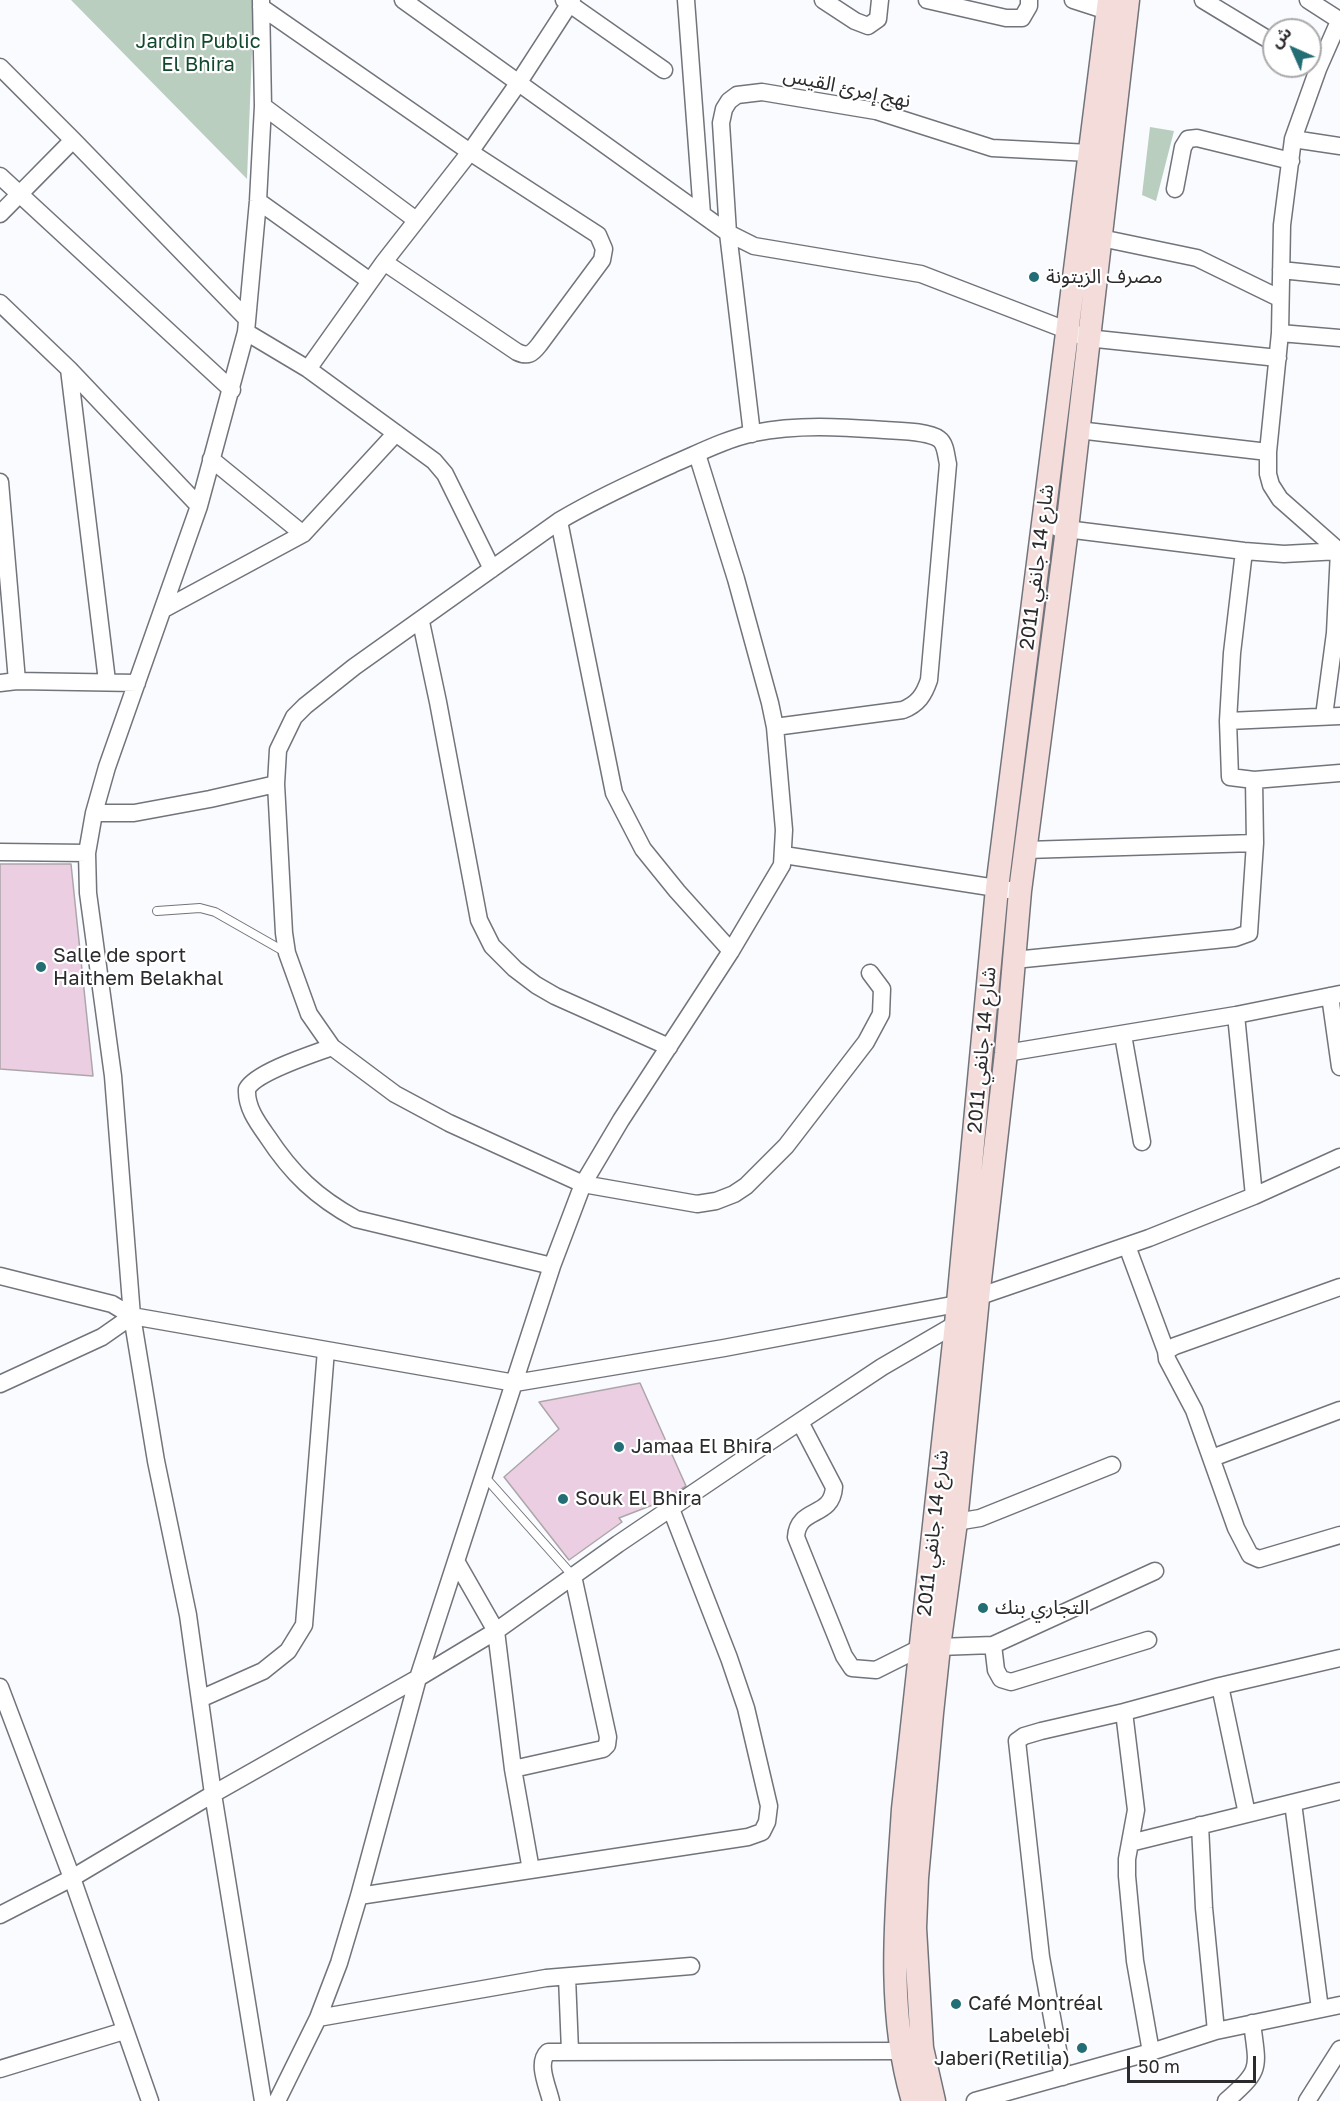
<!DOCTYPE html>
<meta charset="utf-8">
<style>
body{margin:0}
#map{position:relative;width:1340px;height:2101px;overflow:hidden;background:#fafbfe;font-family:"Golos Text","Noto Sans Arabic",sans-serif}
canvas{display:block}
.north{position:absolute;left:1262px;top:18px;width:60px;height:60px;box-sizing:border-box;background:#fff;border:2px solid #aaaaab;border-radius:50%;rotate:315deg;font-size:16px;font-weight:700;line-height:24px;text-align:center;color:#2b2b2e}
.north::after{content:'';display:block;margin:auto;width:21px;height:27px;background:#236d75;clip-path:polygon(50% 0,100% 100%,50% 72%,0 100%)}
.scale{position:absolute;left:1127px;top:2056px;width:129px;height:27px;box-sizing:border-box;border:3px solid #2b2b2e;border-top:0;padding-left:8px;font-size:18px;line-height:21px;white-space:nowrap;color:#2b2b2e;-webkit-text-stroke:4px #fff;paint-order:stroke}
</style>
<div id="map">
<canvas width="1340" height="2101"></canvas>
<div class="north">ش</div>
<div class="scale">50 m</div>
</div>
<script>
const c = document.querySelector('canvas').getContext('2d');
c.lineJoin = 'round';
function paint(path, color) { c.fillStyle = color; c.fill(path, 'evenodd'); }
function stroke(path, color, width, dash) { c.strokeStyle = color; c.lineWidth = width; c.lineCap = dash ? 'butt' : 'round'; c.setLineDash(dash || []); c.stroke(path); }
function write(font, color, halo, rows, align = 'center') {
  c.font = font + ' "Golos Text","Noto Sans Arabic",sans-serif'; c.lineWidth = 4.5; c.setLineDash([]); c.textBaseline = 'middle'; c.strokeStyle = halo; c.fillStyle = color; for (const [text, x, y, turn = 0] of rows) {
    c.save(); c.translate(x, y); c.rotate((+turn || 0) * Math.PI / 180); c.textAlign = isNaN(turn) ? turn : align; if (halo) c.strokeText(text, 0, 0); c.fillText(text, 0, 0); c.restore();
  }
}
const green = new Path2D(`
 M71,0H254L247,179Z
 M1150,127L1174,131L1156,201L1142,195Z`);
const building = new Path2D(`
 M0,864H71L93,1076L0,1069Z
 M640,1383L686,1486L663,1501L619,1518L622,1522L569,1560L504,1477L559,1429L539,1402Z`);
const service = new Path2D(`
 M157,911L200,908L215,912L287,953
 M484,1476L573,1576`);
const minor = new Path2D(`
 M261,0L263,106L258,201L246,332L199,506L107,767L94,813L87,853L88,893L113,1076L132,1316L156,1461L188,1615L213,1794L263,2101
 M403,0L728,233L754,246L921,274L1087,338L1278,358
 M564,0L664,70
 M686,0L702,214
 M823,0L855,21L868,26L878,19L880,0
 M927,0L1006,18H1022L1029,6V0
 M1073,0L1107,11
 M1203,0L1274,43
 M1308,0L1339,20
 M261,7L470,152L598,235L604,249L602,260L539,345C532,354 528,357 517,352L384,262
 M0,67L73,140L246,318
 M263,106L416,220
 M1293,139L1340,146
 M0,176L232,390
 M1175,189L1183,147L1188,139L1197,138L1291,161
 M258,201L370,281
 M0,214L73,140
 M1101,238L1197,258L1279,298
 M1281,270L1340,276
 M0,303L69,369L199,506
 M246,332L308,369L434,461L445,474L492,569
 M1280,333L1340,338
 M69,369L107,681
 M308,369L384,262L470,152L519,82L572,0
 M1078,430L1268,452
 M752,434L728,233L721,123L724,109L729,101L737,95L762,92L876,111L992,148L1090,153
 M211,459L303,534
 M0,482L17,681
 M559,521L614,793L643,849L677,891L731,951
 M1058,528L1244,551L1284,554L1340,551
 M1244,551L1232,653L1228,721L1230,777L1254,780L1340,773
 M164,609L303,534L396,433
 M421,622L438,702L479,920L492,946L515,969L536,985L555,996L669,1047
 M0,683L17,681L137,683
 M1324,716L1335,633L1339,551L1280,499L1271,485L1268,474V452L1280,333L1282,225L1293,139L1318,69L1340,19
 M1228,721L1340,716
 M775,727L903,710C918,704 924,695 929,680L948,464C946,456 946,444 939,439C928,431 899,431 885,430C841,427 798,424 754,433C726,439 699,453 673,464C634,482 596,499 559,521L354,667L305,706L294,717L278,750L276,784L284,933L287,953L309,1014L332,1047L395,1094L449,1123L583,1184L697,1204L716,1201L734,1194L746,1186L786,1146L866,1042L881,1014L882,989L870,973
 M94,813H134L210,799L276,784
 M1026,850L1255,843
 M0,852L87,853
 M784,855L1009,890
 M1014,960L1235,938L1249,933L1255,843L1254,780
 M1330,996L1340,1067
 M1236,1015L1254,1196
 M1123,1035L1142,1142
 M332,1047C313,1054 256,1072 247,1089C246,1107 257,1122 267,1136C292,1174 316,1197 356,1219L552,1266
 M1006,1053L1236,1015L1340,994
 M1127,1246L1166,1351
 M0,1276L112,1304L132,1316L515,1383L724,1348L957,1304L1149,1238L1254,1196L1340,1157
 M1340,1287L1175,1346L1166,1351L1167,1359L1194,1410L1236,1528L1250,1555L1259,1559L1340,1535
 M0,1384L102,1337L132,1316
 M800,1422L834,1487C832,1519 798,1506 796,1537L844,1656L852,1668L876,1670L920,1648
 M1212,1458L1340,1410
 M956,1522L980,1518L1112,1465
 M456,1561L496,1631L513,1769L531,1870
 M993,1645L996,1670L1001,1679L1011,1682L1148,1640
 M939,1647L993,1645L1155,1571
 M1220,1686L1247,1814
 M0,1687L72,1878L150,2101
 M200,1699L263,1671L288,1651L304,1625L326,1350
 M1124,1712L1136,1810L1127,1859V1876L1135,1961L1151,2052
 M513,1769L603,1749L607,1745L608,1737L573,1576
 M1293,1803L1320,2009
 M1200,1825L1204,1908L1216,2031
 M1130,1843L1340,1791
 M359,1896L748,1837L762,1832L767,1822L769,1806L746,1708L729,1658L671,1509
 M0,1915L72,1878L213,1794L418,1678L496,1631L618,1544L751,1454L882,1367L956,1324
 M567,1977L570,2051
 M318,2018L546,1978L691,1966
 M0,2069L124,2031
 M1063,2077L1041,1957L1017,1741L1024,1736L1041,1731L1124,1712L1220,1686L1340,1658
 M277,2101L318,2018L339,1963L359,1896L418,1678L552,1266L583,1184L621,1120L731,951L782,865L784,830L775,727L770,703L736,579L697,454
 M551,2101C548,2087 536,2063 548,2052L901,2051
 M975,2101L1151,2052L1216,2031L1340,2005
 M1226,2101C1262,2069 1258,2070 1252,2023
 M1307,2101L1340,2049`);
const secondary = new Path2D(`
 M913,2101C885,2008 897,1905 903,1809L956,1324L997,888L1109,0
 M934,2101L922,2048L915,1928L917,1878L932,1713L939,1647L956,1522L978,1298L1006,1053L1020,891L1067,529L1128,0`);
const markers = [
 [1034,277,6,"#236d75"],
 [41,967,6,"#236d75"],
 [619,1447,6,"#236d75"],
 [563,1499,6,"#236d75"],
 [983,1608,6,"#236d75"],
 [956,2004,6,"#236d75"],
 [1082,2048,6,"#236d75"]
];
const parkNames = [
 ["Jardin Public",198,42],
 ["El Bhira",198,65]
];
const streetNames = [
 ["نهج إمرئ القيس",847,88,12],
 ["شارع 14 جانفي 2011",1037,567,-83],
 ["شارع 14 جانفي 2011",982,1050,-85],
 ["شارع 14 جانفي 2011",933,1533,-84]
];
const poiNames = [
 ["مصرف الزيتونة",1046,277],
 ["Salle de sport",53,956],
 ["Haithem Belakhal",53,979],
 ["Jamaa El Bhira",631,1447],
 ["Souk El Bhira",575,1499],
 ["التجاري بنك",995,1608],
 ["Café Montréal",968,2004],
 ["Labelebi",1070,2036,"right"],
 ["Jaberi(Retilia)",1070,2059,"right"]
];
paint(green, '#bacec0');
paint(building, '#eccee3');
stroke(building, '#aca6aa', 1.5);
stroke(service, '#72747b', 10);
stroke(minor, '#72747b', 19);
stroke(secondary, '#72747b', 25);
stroke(service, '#fff', 8);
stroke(minor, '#fff', 16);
stroke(secondary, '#f4dcda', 22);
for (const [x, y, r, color] of markers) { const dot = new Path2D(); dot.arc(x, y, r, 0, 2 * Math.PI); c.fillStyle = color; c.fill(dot); stroke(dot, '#fff', 2); }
write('20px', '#12482c', '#fff', parkNames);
write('20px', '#2b2b2e', '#fff', streetNames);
write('20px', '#2b2b2e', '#fff', poiNames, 'left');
</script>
